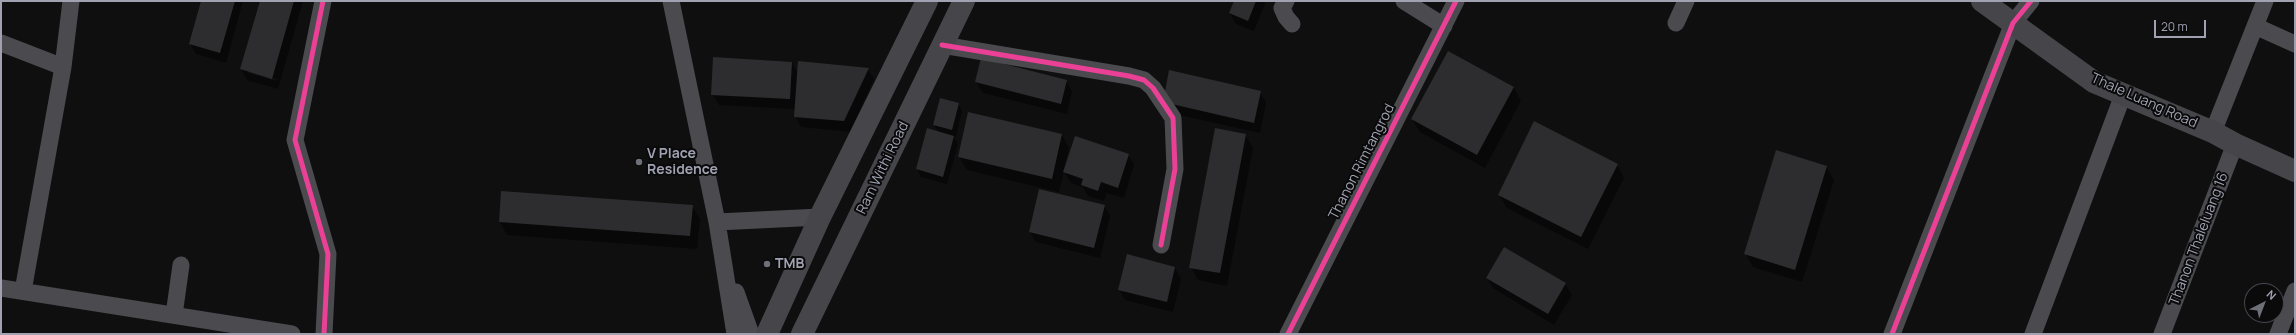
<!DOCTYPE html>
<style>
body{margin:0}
#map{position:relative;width:2296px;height:335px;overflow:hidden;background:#0f0f10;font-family:Manrope,sans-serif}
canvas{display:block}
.frame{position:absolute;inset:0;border:2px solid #a0a2b1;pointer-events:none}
.north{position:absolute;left:2244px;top:283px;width:40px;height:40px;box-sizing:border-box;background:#0a0a0b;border:1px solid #46474d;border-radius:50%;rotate:42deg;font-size:11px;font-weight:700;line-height:16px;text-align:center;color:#a0a2b1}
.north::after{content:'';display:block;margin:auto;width:14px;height:18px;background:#6d6f79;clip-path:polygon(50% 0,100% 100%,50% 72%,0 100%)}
.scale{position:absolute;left:2154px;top:20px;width:52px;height:18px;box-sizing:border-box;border:2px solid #a0a2b1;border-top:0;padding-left:5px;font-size:12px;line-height:14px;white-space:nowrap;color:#a0a2b1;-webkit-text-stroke:3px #0a0a0b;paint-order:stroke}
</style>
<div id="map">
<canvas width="2296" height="335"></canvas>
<div class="frame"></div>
<div class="north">N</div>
<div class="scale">20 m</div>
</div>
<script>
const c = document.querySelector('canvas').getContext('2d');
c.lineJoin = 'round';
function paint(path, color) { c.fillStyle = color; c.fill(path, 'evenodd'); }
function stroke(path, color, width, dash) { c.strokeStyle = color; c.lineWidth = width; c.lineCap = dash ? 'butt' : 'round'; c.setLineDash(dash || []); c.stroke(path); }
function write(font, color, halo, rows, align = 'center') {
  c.font = font + ' Manrope,sans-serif'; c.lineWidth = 4; c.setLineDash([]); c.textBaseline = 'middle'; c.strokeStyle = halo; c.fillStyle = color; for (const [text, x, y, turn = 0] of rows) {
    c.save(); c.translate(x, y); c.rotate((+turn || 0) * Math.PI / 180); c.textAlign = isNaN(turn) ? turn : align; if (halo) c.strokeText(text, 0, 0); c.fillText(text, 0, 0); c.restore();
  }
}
const shadow = new Path2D(`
 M202,1H243L226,63L196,54L190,43Z
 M261,1H303L278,89L247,80L241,69ZM248,71L277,79L276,81L248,73Z
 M1235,1H1266L1254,31L1236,24L1230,13Z
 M1448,52L1514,88L1521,101L1485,168L1420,132L1412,119Z
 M792,62L798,74L868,69L874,79L850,132L801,127L795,116V109L719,105L713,95Z
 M1066,81L1072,91L1067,114L983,93L976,82Z
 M1260,92L1266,103L1260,133L1170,113L1164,102Z
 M958,104L962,111L956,137L953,136L958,144L947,184L921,177L917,169L939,133L934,125Z
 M1062,135L1069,148L1065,165L1128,154L1134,165L1124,198L1107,193L1104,201L1088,196L1083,187L1071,183L1064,171L1059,192L967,170L959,157Z
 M1245,135L1253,148L1227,286L1198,280L1191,267Z
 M1617,165L1624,178L1588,249L1507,208L1499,195Z
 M1826,167L1834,180L1802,282L1753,267L1746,254Z
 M1104,205L1110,216L1100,258L1036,242L1030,232Z
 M692,206L700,219L697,249L507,235L500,222Z
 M1175,268L1181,279L1173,312L1125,300L1119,289Z
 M1487,278L1565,284L1572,295L1554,325L1493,288Z`);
const building = new Path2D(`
 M201,1H235L220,53L189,44Z
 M260,1H294L272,79L240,69Z
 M1234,1H1256L1248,21L1229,13Z
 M1448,51L1514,87L1477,155L1411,119Z
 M713,57L792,62L790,99L711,95Z
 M981,58L1067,80L1061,104L975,82Z
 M798,61L869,68L844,121L794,117Z
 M1169,70L1261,91L1254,123L1163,102Z
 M940,98L959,103L952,130L933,125Z
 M968,112L1062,134L1052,179L958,157Z
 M1534,121L1618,164L1581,237L1498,195Z
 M927,128L954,136L943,177L916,169Z
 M1215,128L1246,134L1220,273L1189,268Z
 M1075,136L1129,154L1118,188L1101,182L1098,191L1081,185L1083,179L1063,172Z
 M1776,150L1827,166L1795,270L1744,254Z
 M1039,189L1105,205L1094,248L1029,232Z
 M501,191L693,205L690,236L499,222Z
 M1504,247L1566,283L1548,314L1486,278Z
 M1127,254L1175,267L1167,302L1118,290Z`);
const minor = new Path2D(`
 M323,1L295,140L328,254L324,334
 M671,1L717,222L735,334
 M1286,1L1282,8L1286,17L1292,24
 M1404,1L1444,26
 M1676,23L1686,1
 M2255,26L2295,44
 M1,43L63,67
 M942,45L1129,76L1144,80L1153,88L1173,118L1175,169L1161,245
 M2213,132L2265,1
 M717,222L820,217
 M1,288L292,334
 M23,291L63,67L71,1
 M736,292L751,334
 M174,315L181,265
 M1288,334L1456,1
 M1892,334L2013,23L2031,1
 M2033,334L2123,95
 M2162,334L2235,144
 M2278,334L2295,291`);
const major = new Path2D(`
 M1982,1L2094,82L2213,132L2235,144L2295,171
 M767,334L820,217L927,1
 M802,334L964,1`);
const cycleway = new Path2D(`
 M323,1L295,140L328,254L324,334
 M942,45L1129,76L1144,80L1153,88L1173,118L1175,169L1161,245
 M1288,334L1456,1
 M1892,334L2013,23L2031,1`);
const markers = [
 [639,162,4,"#6d6f79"],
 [767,264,4,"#6d6f79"]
];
const streetNames = [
 ["Thale Luang Road",2144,101,24],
 ["Thanon Rimtangrod",1362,162,-63],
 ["Ram Withi Road",883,168,-64],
 ["Thanon Thaleluang 16",2199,239,-69]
];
const poiNames = [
 ["V Place",647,154],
 ["Residence",647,170],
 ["TMB",775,264]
];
paint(shadow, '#0007');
paint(building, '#2d2d2f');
stroke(minor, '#4a4a4f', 17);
stroke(major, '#46464a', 22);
stroke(cycleway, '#ea4096', 5);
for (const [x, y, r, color] of markers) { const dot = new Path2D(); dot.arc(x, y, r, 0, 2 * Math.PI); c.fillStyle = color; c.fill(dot); stroke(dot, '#0a0a0b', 1.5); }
write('14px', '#a0a2b1', '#0a0a0b', streetNames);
write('bold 14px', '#a0a2b1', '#0a0a0b', poiNames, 'left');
</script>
